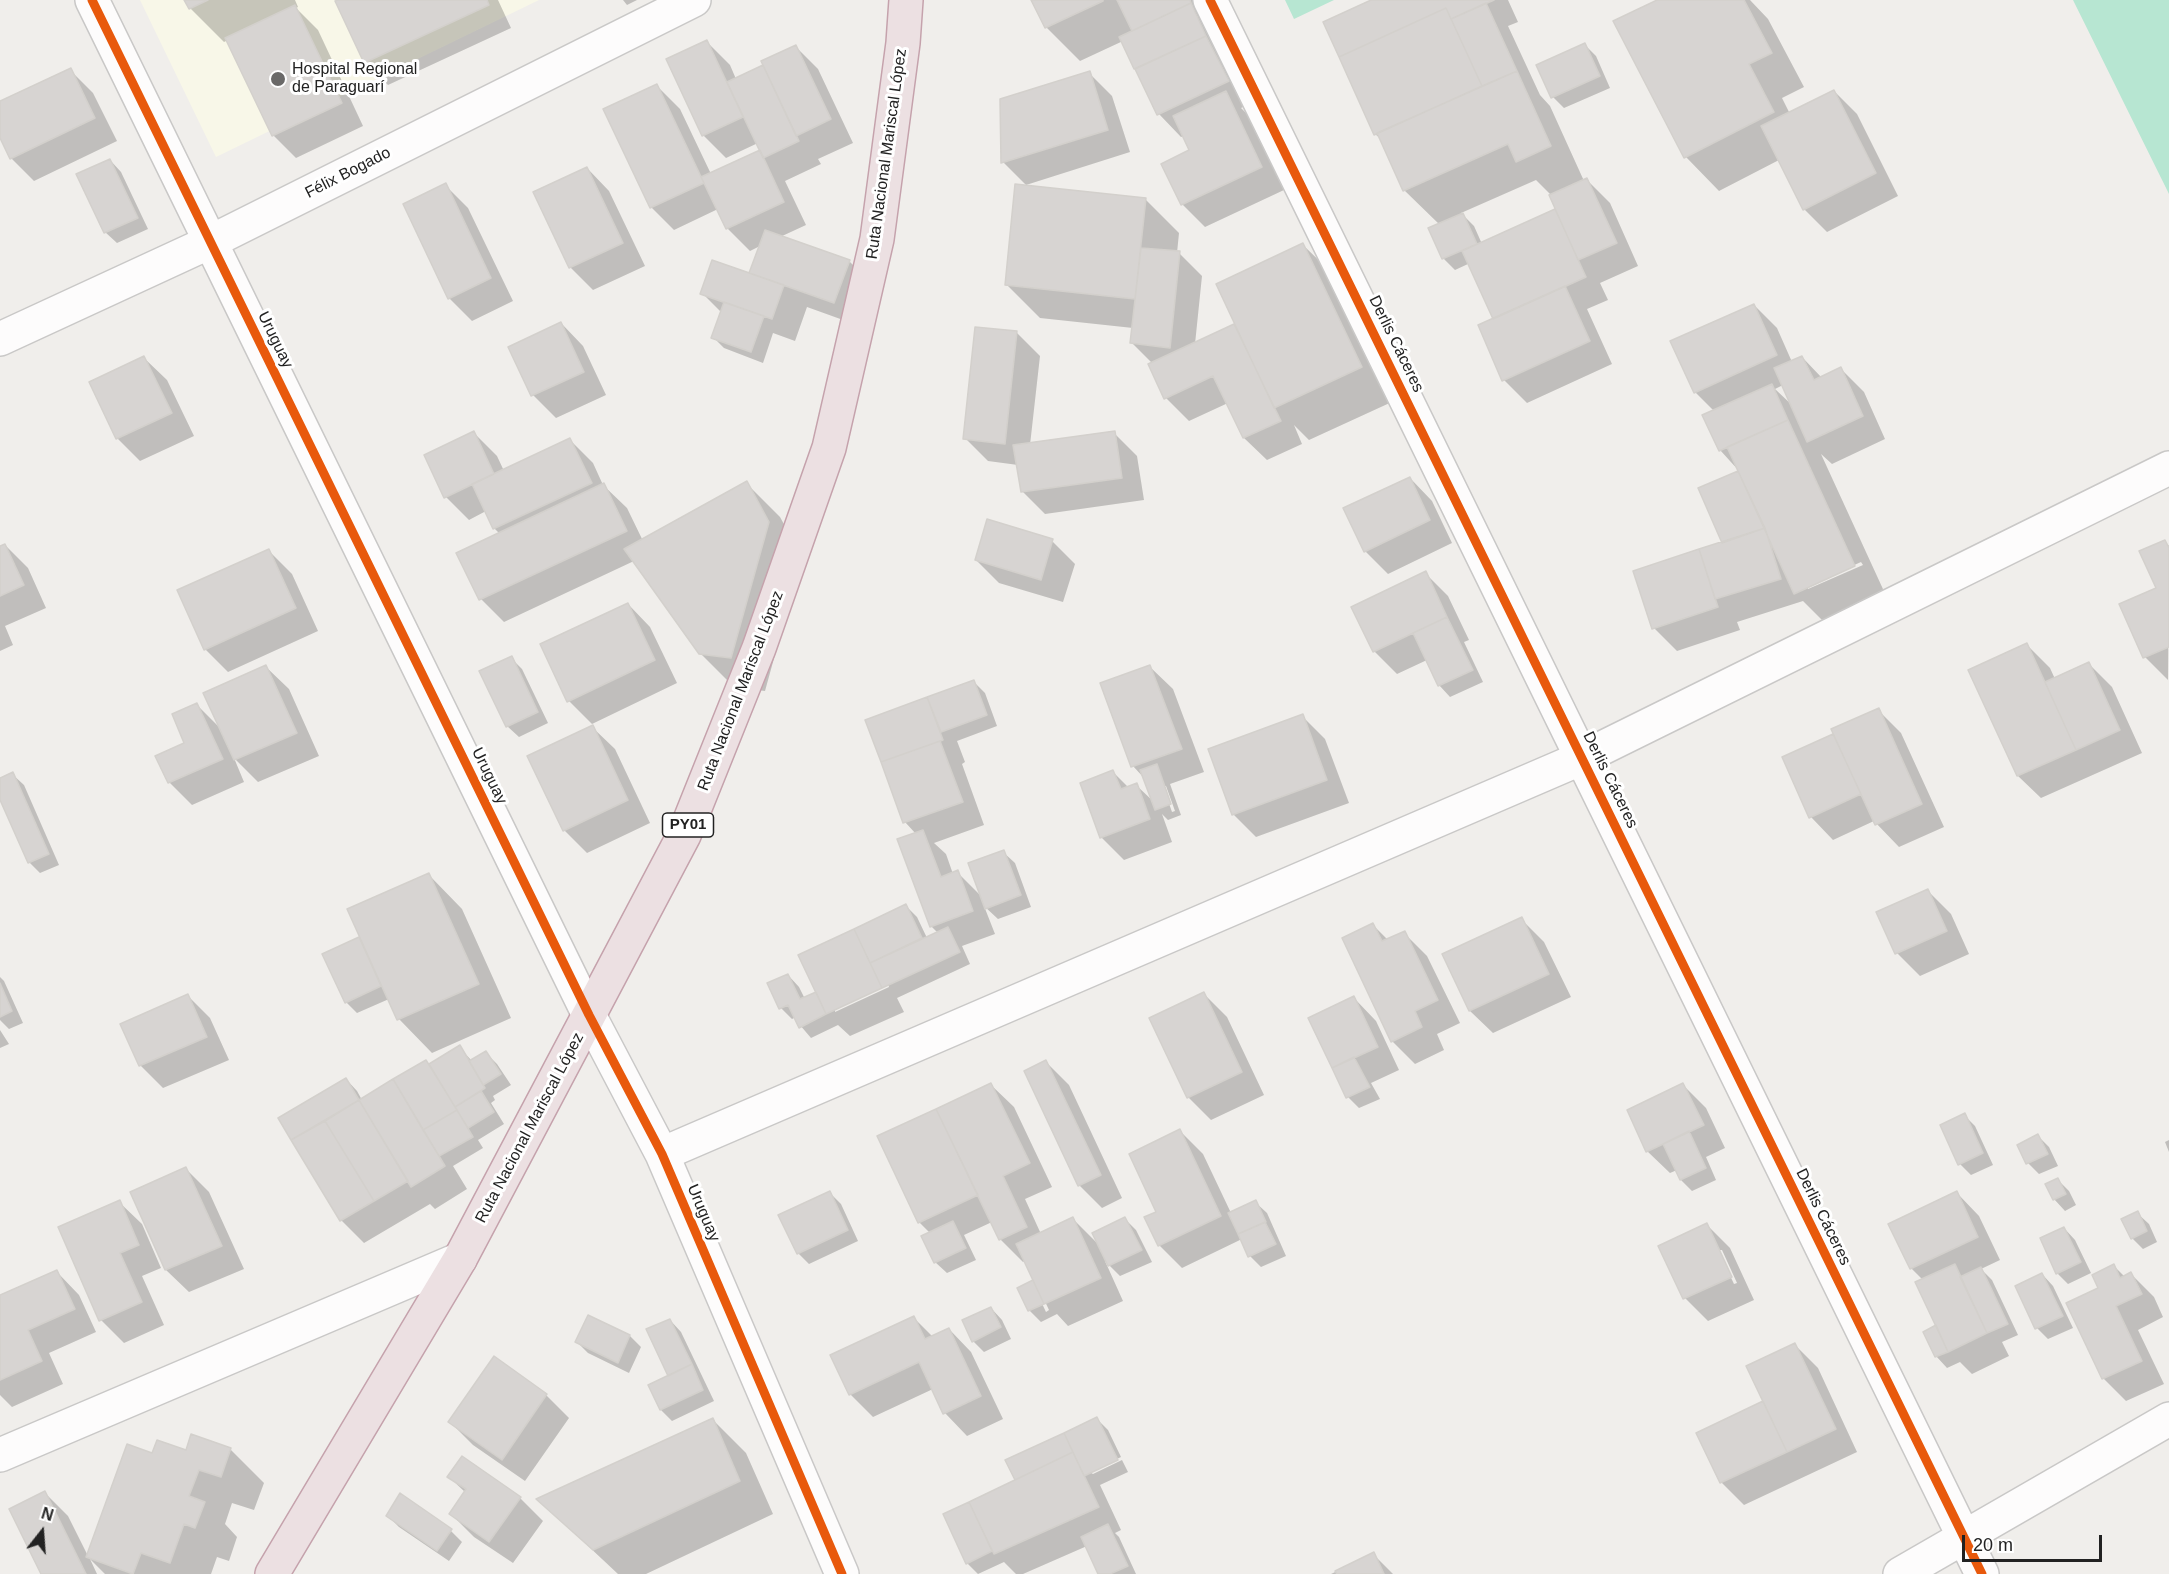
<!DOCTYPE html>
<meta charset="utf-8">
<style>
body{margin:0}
#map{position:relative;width:2169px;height:1574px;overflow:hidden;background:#f0eeeb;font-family:Arial,sans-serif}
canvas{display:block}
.north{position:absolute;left:12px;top:1502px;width:60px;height:60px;-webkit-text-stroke:4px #fff;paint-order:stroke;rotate:17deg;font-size:16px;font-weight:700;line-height:24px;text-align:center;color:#222}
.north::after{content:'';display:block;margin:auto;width:21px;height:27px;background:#222;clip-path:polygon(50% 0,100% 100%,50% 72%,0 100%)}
.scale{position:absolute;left:1962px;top:1535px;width:140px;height:27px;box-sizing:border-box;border:3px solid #222;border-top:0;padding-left:8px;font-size:18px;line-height:21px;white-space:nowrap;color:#222;-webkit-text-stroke:4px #fff;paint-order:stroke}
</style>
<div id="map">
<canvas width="2169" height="1574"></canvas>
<div class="north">N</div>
<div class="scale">20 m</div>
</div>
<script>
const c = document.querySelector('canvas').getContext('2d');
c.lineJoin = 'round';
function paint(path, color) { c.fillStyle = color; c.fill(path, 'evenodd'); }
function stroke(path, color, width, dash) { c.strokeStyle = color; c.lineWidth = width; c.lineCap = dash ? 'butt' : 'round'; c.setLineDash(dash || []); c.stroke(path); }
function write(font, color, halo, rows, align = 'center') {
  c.font = font + ' Arial,sans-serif'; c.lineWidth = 6; c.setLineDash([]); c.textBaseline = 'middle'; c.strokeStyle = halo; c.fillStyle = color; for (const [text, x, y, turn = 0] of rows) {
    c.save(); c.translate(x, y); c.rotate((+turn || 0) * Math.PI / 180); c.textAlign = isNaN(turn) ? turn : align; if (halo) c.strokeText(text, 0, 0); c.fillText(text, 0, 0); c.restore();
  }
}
const education = new Path2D(`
 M140,0H539L216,157Z`);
const pitch = new Path2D(`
 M1285,0H1334L1294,19Z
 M2073,0H2169V194Z`);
const shadow = new Path2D(`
 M186,0H295L298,7L296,8L318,30L363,126L296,158L273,135L228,40L224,42L190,8Z
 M341,0H498L511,28L388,85L365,62Z
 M623,0H637L627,5Z
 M1033,0H1200L1250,104L1241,108L1249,116L1284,190L1205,227L1182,204L1191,151L1184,136L1181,137L1159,114L1123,41L1080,61L1046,27Z
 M1374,0H1508L1518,22L1508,26L1540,95L1550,106L1584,181L1587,180L1610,203L1638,266L1600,283L1608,300L1587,309L1612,364L1527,403L1504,380L1495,320L1468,264L1455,270L1444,259L1430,229L1440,225L1404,190L1382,140L1375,134ZM1463,48H1467L1487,92L1484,93ZM1536,180L1552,196L1557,210L1482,244L1474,226L1461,213Z
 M1659,0H1750L1768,19L1804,87L1782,98L1790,114L1834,91L1857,114L1898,196L1827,232L1804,209L1779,160L1719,191L1686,157L1615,22Z
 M707,42L730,65L736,79L765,66L795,46L818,69L853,143L818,159L821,164L785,181L806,225L780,237L849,261L872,284L857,325L807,307L795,341L773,333L763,363L724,348L713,337L722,313L702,293L750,275L760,246L750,251L727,228L718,209L674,230L651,207L657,86L680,109L711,174L762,151L758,143L726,158L703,135Z
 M1585,45L1596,56L1610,88L1564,108L1553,97Z
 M70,70L93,93L117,141L34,181L11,158L0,135V102Z
 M1089,73L1112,96L1130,152L1026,185L1003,162Z
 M110,160L121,172L148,229L117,243L105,232Z
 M587,168L609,191L645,266L593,290L570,267Z
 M445,185L468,208L513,301L472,321L449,298Z
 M1145,199L1179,233L1177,253H1179L1202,276L1195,344L1234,326L1239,331L1303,245L1337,278L1394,401L1309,440L1294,425L1302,444L1267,460L1244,438L1228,403L1189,421L1166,398L1150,365L1153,364L1132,343L1133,328L1040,318L1006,284Z
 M1754,305L1777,328L1792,362L1802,357L1822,378L1841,369L1864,392L1885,439L1832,464L1821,454L1888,600L1829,627L1803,601L1737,622L1740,630L1677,651L1654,628L1724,544L1740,472L1720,450L1714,411L1695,392ZM1783,385L1793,406L1775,389ZM1861,562L1863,565L1808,589V586Z
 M561,323L583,346L606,395L556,418L533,395L510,347Z
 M1017,333L1040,356L1030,445L1114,433L1137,456L1144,500L1045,514L1022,491L1018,465L988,461L965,438Z
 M144,358L167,380L194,436L140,461L117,438Z
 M474,433L497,456L504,471L570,440L593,463L603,485L627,508L643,541L746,483L780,517L802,557L765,691L734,687L700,653L634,561L504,622L481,599L500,534L494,528L486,511L469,520L446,497Z
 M1410,478L1432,501L1452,543L1388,574L1365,551Z
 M1052,541L1075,564L1063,602L999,583L976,560Z
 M2165,541L2169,546L2168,680L2145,657L2158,589Z
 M5,545L28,568L46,608L5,626L13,645L0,651V548Z
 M269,551L292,574L318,631L228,672L205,649Z
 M1425,573L1448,596L1469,640L1464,642L1483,682L1450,697L1439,685L1427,660L1397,674L1374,651Z
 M628,604L650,627L677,683L592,724L569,701Z
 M2027,645L2050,668L2055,679L2089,664L2112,687L2142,753L2041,798L2018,776L1970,671Z
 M511,658L522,669L548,723L519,737L507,726Z
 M266,667L289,689L319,756L258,782L234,758L244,782L192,805L169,782L186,744L197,705L221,729Z
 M1150,667L1173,689L1204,772L1170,784L1181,815L1168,820L1162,814L1172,842L1124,860L1101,837L1113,772L1129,788L1136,785L1154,802L1144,778L1133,766ZM1163,786H1166L1175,811L1172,812Z
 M974,682L985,693L997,726L957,741L965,762L962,764L984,825L934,843L946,854L953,874L957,872L982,897L1003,852L1015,863L1031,907L998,919L984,906L995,934L962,946L970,964L897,998L904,1012L850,1036L838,1025L811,1038L794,1018L792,1019L781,1008L788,975L799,987L805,999L818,992L906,906L917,917L927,938L938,933L931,926L916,834L905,822L867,720ZM888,984L889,987L835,1012V1009Z
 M1878,710L1901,733L1944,827L1899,847L1874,821L1833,840L1811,817L1784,757L1835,735Z
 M1302,716L1325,739L1349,803L1256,837L1233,814Z
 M592,727L615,749L650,823L587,853L564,830Z
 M12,774L24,785L59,865L40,873L29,862L0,796V779Z
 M429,875L462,909L511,1018L432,1053L399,1019L389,999L357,1013L346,1002L359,939L365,944Z
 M1928,891L1951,914L1969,954L1920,976L1897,953L1878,913Z
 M1521,919L1544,942L1571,997L1493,1033L1470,1011L1444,955Z
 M1373,925L1388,940L1404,933L1427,956L1460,1023L1437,1034L1444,1050L1415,1064L1392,1041Z
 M0,977L4,981L23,1023L9,1029L0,1020Z
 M1204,994L1227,1017L1264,1095L1211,1120L1188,1097Z
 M187,995L210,1018L229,1060L163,1088L140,1065Z
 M1354,998L1376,1021L1399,1070L1371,1083L1380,1099L1359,1108L1348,1097Z
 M0,1030L9,1044L0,1048Z
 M459,1047L472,1061L486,1053L497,1064L511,1085L493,1096L495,1100L491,1103L504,1124L478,1140L483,1148L453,1166L467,1189L435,1209L430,1204L364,1243L341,1220L280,1119L346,1079L357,1091L362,1100L426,1062L429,1065Z
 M1046,1062L1069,1085L1122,1198L1102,1208L1079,1185Z
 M991,1085L1014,1107L1052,1187L1025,1199L1041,1234L1073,1219L1098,1244L1125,1219L1136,1230L1152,1262L1120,1276L1105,1261L1123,1301L1068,1326L1057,1314L1041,1322L1029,1310L1019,1288L1037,1287L1025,1261L1023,1262L1000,1239L992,1222L964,1235L976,1260L947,1273L935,1262L930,1233L919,1222ZM1037,1293H1041L1049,1310L1046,1312Z
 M1683,1085L1706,1108L1725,1148L1706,1157L1716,1180L1692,1191L1681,1180L1677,1170L1670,1173L1647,1151Z
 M1964,1115L1975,1126L1993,1165L1971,1175L1960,1164Z
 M1180,1131L1203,1154L1231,1213L1255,1202L1267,1213L1286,1256L1261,1267L1250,1256L1242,1239L1182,1268L1159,1245L1158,1212Z
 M2038,1136L2049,1147L2058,1166L2039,1174L2028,1163Z
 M2169,1140V1152L2165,1142Z
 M186,1169L209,1192L244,1269L189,1292L166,1270L132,1193Z
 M2058,1180L2069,1191L2076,1205L2065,1211L2054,1199Z
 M829,1192L841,1204L858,1241L809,1264L798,1253Z
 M1957,1193L1979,1216L2000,1260L1981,1269L1992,1280L2018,1335L2002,1342L2009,1356L1972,1374L1960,1362L1947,1368L1936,1356L1937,1326L1923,1280L1911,1268Z
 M119,1202L142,1224L161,1268L142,1276L164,1325L124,1343L101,1320Z
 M2137,1213L2149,1224L2157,1242L2143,1249L2132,1238Z
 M1707,1225L1730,1248L1754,1300L1708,1321L1685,1298L1660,1247ZM1718,1250H1722L1737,1283L1734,1284Z
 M2064,1228L2075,1240L2091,1273L2068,1284L2057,1273Z
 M2114,1266L2125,1277L2131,1274L2154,1297L2163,1317L2138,1330L2164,1384L2126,1401L2103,1378L2100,1289Z
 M57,1272L79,1295L96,1332L49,1353L63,1384L12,1407L0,1395V1297Z
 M2042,1274L2053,1286L2073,1328L2048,1339L2037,1328Z
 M991,1308L1002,1320L1011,1339L984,1352L973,1341Z
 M589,1317L630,1336L641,1347L629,1373L588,1353L577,1342Z
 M914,1318L933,1337L949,1329L971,1352L1003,1419L967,1436L945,1413L933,1389L873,1417L850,1394Z
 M670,1320L681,1332L714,1401L672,1421L661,1410L670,1376Z
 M1795,1345L1818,1368L1857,1452L1744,1505L1721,1482Z
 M546,1395L569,1418L525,1481L473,1445L450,1422Z
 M712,1419L746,1453L773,1514L646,1574H618L539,1500Z
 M1097,1419L1108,1430L1121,1457L1090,1472L1093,1474L1122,1460L1128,1472L1100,1485L1121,1530L1115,1533L1119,1537L1136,1574H1100L1087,1546L1023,1574H1016L1004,1562L978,1574L967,1563L945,1515L1017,1481Z
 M230,1449L264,1483L254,1510L232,1503L225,1524L237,1537L229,1561L217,1557L211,1574H105L90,1559L97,1574H43L45,1493L68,1516L88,1556L153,1455Z
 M449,1477L520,1498L543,1521L513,1563L474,1537L451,1514L466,1493Z
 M387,1515L451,1531L462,1542L449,1561L399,1527Z
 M1373,1554L1393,1574H1331Z`);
const building = new Path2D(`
 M184,0H208L189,9Z
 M338,0H487L489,5L364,63L335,1Z
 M1031,0H1103V1L1045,28Z
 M1117,0H1190L1191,3L1132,31Z
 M1371,0H1494L1451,19L1446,8L1339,57L1323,22Z
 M1657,0H1744L1772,53L1749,64L1774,112L1684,158L1613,21Z
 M1191,3L1206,36L1134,69L1119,37Z
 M1486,3L1517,71L1482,86L1451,19Z
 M295,5L342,103L272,136L225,38Z
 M1446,8L1482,86L1374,135L1339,57Z
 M1206,36L1229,81L1157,115L1135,69Z
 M707,40L743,117L702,136L666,59Z
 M1585,43L1600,76L1551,98L1536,65Z
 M796,45L831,119L796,136L761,61Z
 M763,65L799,141L763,158L727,82Z
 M71,68L95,118L10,159L0,138V101Z
 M1090,71L1108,130L1001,163L1000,99Z
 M1517,71L1551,146L1516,162L1508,144L1403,191L1377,133Z
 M657,84L704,183L650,208L603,109Z
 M1834,90L1876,173L1803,210L1761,126Z
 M1226,91L1262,167L1181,205L1161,164L1189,150L1173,116Z
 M760,150L784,202L726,229L701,177Z
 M110,159L138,218L104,233L76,174Z
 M587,167L623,243L569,268L533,192Z
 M1587,178L1617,243L1578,260L1549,195Z
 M446,183L491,278L448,299L403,204Z
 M1015,184L1146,198L1135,299L1005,285Z
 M1555,209L1586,277L1493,319L1462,251Z
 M1463,213L1477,244L1442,259L1428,228Z
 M765,230L850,260L834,303L749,273Z
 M1303,243L1362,367L1274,408L1216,284Z
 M1141,248L1180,251L1170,348L1130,343Z
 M712,260L784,285L772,319L700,294Z
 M1565,286L1590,341L1502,381L1478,325Z
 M724,302L764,316L751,352L711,338Z
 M1754,304L1777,355L1694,393L1670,341Z
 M561,322L584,372L531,396L508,347Z
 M1234,324L1281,421L1243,438L1213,376L1164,399L1148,364Z
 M975,327L1017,331L1005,444L963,439Z
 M144,356L172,413L116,439L89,382Z
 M1802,356L1814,380L1841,367L1863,416L1807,442L1774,368Z
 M1772,384L1788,420L1719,451L1702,415Z
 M1788,420L1855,566L1794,594L1727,447Z
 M474,431L494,474L444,498L424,455Z
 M1115,431L1122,478L1021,492L1013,445Z
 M570,438L592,483L493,529L472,484Z
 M1738,471L1765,528L1722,543L1698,488Z
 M1410,477L1430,520L1364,552L1343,508Z
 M747,481L769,522L731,658L699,654L624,549Z
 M604,483L627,531L479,600L456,553Z
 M987,519L1053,539L1041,580L975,560Z
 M1765,528L1781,579L1715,599L1699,549Z
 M2165,540L2169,548V647L2143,658L2119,604L2156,588L2139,551Z
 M5,544L24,585L0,596V546Z
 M269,549L296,608L204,650L177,590Z
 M1699,549L1718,607L1652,629L1633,571Z
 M1426,571L1447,617L1373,652L1351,607Z
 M628,603L655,660L567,702L540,644Z
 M1447,617L1473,670L1438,686L1413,633Z
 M2027,643L2076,750L2017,776L1968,670Z
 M512,656L538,712L506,727L479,671Z
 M2089,662L2120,730L2076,750L2045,682Z
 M266,665L297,733L234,760L203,693Z
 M1150,665L1182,749L1131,767L1100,683Z
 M974,680L987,715L941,732L927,697Z
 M927,697L943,740L881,762L865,720Z
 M197,703L223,759L168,783L155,756L184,743L172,714Z
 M1879,708L1922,804L1875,825L1831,729Z
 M1303,714L1327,780L1232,815L1208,749Z
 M593,725L628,800L563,831L527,756Z
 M1833,734L1861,794L1809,818L1782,757Z
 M940,741L963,802L903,823L881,762Z
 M1157,764L1171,804L1155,810L1140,770Z
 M1113,770L1121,789L1137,783L1150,819L1100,838L1080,783Z
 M13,772L49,854L28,863L0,800V778Z
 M923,830L941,877L958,870L973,911L930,927L897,839Z
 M1004,850L1021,895L985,909L968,863Z
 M429,873L479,984L397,1020L347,909Z
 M1928,889L1947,931L1895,954L1876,912Z
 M906,904L922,938L870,963L854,929Z
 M1522,917L1549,974L1469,1011L1442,954Z
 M1373,923L1382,941L1405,931L1438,1000L1415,1011L1422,1027L1391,1042L1342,938Z
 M948,927L960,952L882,988L870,963Z
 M854,929L882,988L826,1014L798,955Z
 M359,937L381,986L345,1003L322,954Z
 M788,974L800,999L816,992L826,1014L799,1028L788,1005L779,1009L767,983Z
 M0,983L12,1011L0,1017Z
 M1204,992L1242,1072L1187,1098L1149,1018Z
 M188,994L207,1037L139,1066L120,1024Z
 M1354,996L1378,1047L1332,1068L1308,1018Z
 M460,1045L485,1088L455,1107L429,1064Z
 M486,1051L501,1074L483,1085L469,1061Z
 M1354,1057L1370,1087L1346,1098L1332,1068Z
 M426,1060L457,1110L423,1130L393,1079Z
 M1046,1060L1101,1175L1078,1186L1024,1071Z
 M346,1078L359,1100L291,1140L278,1118Z
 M393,1079L445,1166L411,1187L359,1100Z
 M991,1083L1030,1163L1003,1176L1027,1227L999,1240L936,1109Z
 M1683,1083L1704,1125L1646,1152L1627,1110Z
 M481,1091L494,1112L468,1128L455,1107Z
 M359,1100L408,1181L374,1201L325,1121Z
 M936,1109L978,1195L918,1223L877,1136Z
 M457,1110L473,1137L439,1156L423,1130Z
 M1965,1113L1983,1153L1958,1165L1940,1125Z
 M325,1121L374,1201L340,1221L291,1140Z
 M1180,1129L1221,1216L1158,1246L1144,1217L1156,1212L1129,1154Z
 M1689,1131L1706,1168L1680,1180L1663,1144Z
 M2038,1134L2048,1154L2026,1164L2017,1145Z
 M186,1167L222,1246L165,1270L130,1192Z
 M2058,1178L2066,1194L2053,1200L2045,1184Z
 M830,1191L848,1230L797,1254L778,1215Z
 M1957,1191L1978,1237L1910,1269L1888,1224Z
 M120,1200L139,1245L120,1253L142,1302L99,1321L58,1227Z
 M1256,1200L1266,1222L1238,1234L1228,1213Z
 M2138,1211L2147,1231L2131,1239L2121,1219Z
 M1073,1217L1101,1278L1044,1304L1016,1244Z
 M1125,1217L1142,1250L1108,1266L1092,1233Z
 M953,1221L966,1248L934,1263L921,1236Z
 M1265,1222L1276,1244L1248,1257L1238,1234Z
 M1707,1223L1732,1277L1683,1299L1658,1246Z
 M2064,1227L2081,1262L2056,1274L2040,1238Z
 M1955,1264L1987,1333L1948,1352L1915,1282Z
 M2114,1264L2120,1278L2131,1272L2142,1294L2116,1306L2142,1361L2102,1379L2066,1303L2098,1288L2092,1275Z
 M1981,1267L2008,1324L1987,1333L1960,1277Z
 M57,1270L75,1309L28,1330L42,1361L0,1380V1295Z
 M2042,1273L2063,1316L2035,1329L2015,1286Z
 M1033,1280L1044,1304L1028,1311L1017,1288Z
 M991,1307L1001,1327L972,1342L962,1320Z
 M588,1315L630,1335L618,1363L575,1342Z
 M914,1316L925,1339L949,1328L981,1396L943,1414L919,1362L849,1395L830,1355Z
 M670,1319L692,1364L668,1376L646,1329Z
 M1936,1325L1948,1352L1935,1357L1923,1332Z
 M1795,1343L1836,1429L1787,1452L1746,1366Z
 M494,1356L547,1394L502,1460L448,1422Z
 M692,1364L703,1390L660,1410L648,1385Z
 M1763,1401L1787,1452L1720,1483L1696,1433Z
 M1097,1417L1118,1460L1084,1476L1064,1433Z
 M713,1418L740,1481L593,1550L536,1499Z
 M1064,1433L1073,1452L1015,1480L1005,1460Z
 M191,1434L231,1448L221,1477L199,1470L189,1496L205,1502L195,1528L184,1524L170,1563L141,1553L133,1574L86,1557L127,1444L152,1453L157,1440L186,1450Z
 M1073,1452L1099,1507L994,1554L969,1502Z
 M462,1456L521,1497L489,1542L449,1514L466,1489L447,1477Z
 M45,1491L86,1574H41L9,1509Z
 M400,1493L452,1529L437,1551L386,1516Z
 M969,1502L992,1551L966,1564L943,1514Z
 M1108,1524L1128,1566L1110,1574H1098L1081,1537Z
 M1374,1552L1384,1574H1337L1335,1571Z`);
const minor = new Path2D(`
 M92,0L589,1015L662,1154L842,1574
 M1210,0L1982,1574
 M0,339L210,242L694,0
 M662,1154L1582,758L2169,468
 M0,1455L460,1259
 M1900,1574L2169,1419`);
const highway = new Path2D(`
 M272,1574L460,1259L589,1015L684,835L759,648L829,448L877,239L903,43L906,0`);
const cycleway = new Path2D(`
 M92,0L589,1015L662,1154L842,1574
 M1210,0L1982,1574`);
const markers = [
 [278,79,8,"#6a6968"]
];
const shields = [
 [688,825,51]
];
const shieldNames = [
 ["PY01",688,825]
];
const poiNames = [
 ["Hospital Regional",292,70],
 ["de Paraguarí",292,88]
];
const streetNames = [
 ["Ruta Nacional Mariscal López",887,154,-82],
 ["Félix Bogado",348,173,-27],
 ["Uruguay",275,340,64],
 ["Derlis Cáceres",1396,344,64],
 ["Ruta Nacional Mariscal López",741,691,-69],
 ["Uruguay",489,776,64],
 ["Derlis Cáceres",1610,780,64],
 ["Ruta Nacional Mariscal López",530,1128,-62],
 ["Uruguay",703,1213,67],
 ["Derlis Cáceres",1823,1217,64]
];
paint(education, '#f8f7e8');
paint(pitch, '#b7e6d2');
paint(shadow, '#0003');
paint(building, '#d7d4d2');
stroke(building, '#d3d0cc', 1.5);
stroke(minor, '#c9c8c7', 36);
stroke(highway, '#c5a2ac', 36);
stroke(minor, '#fdfcfc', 33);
stroke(highway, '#ece0e2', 33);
stroke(cycleway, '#e8590c', 9);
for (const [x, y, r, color] of markers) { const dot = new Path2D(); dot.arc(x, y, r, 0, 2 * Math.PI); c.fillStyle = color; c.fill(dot); stroke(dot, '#fff', 2); }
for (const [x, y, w] of shields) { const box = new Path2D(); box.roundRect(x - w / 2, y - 12, w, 24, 4.5); c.fillStyle = '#fff'; c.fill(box); stroke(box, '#222', 1.5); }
write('bold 15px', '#222', null, shieldNames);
write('16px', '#222', '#fff', poiNames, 'left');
write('16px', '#222', '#fff', streetNames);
</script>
